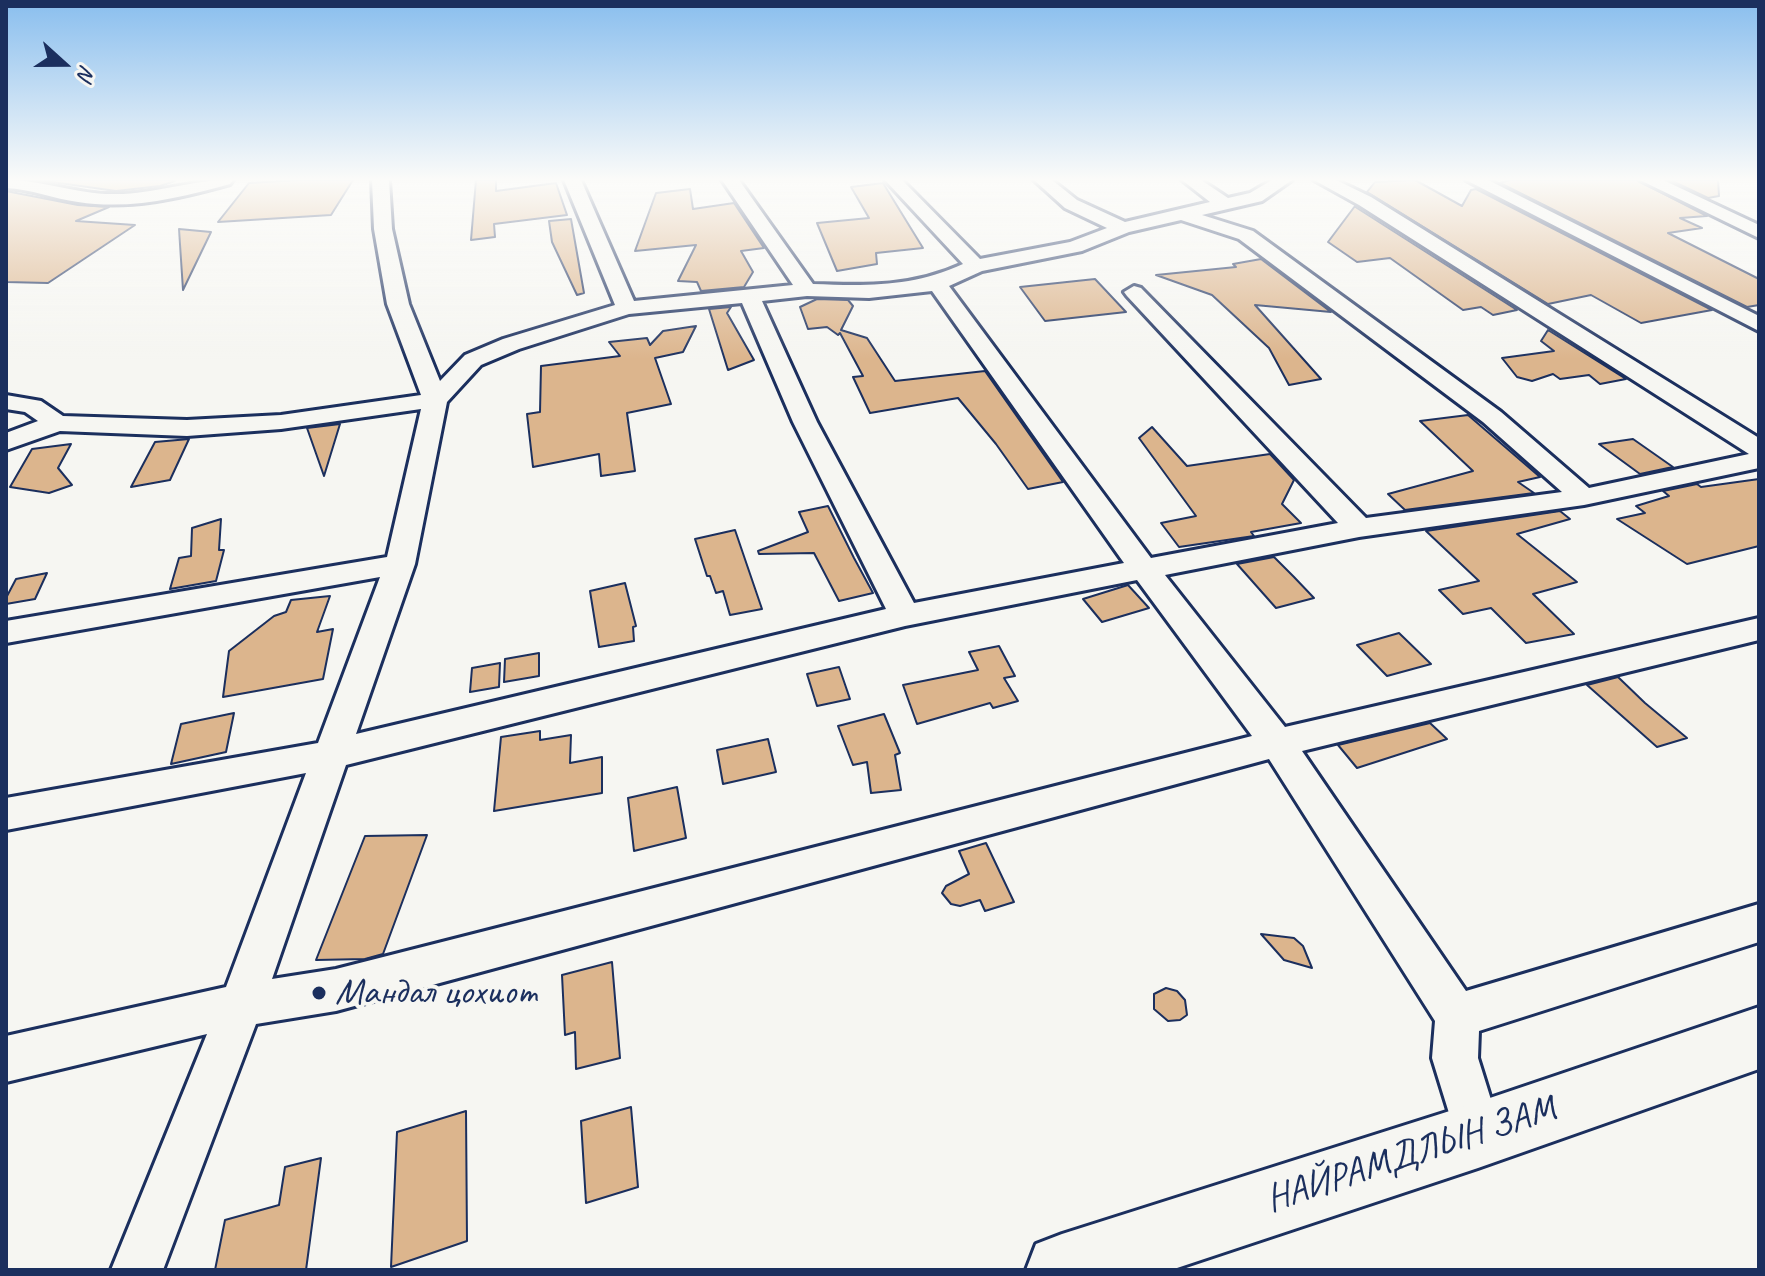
<!DOCTYPE html>
<meta charset="utf-8">
<style>
body{margin:0}
#map{position:relative;width:1765px;height:1276px;overflow:hidden;background:#f6f6f2;font-family:Caveat,sans-serif}
canvas{display:block}
.frame{position:absolute;inset:0;border:8px solid #1b2f5e;pointer-events:none}
.north{position:absolute;left:24px;top:24px;width:80px;height:80px;-webkit-text-stroke:6px #f6f6f2;paint-order:stroke;rotate:111deg;font-size:22px;font-weight:700;line-height:32px;text-align:center;color:#1b2f5e}
.north::after{content:'';display:block;margin:auto;width:28px;height:36px;background:#1b2f5e;clip-path:polygon(50% 0,100% 100%,50% 72%,0 100%)}
</style>
<div id="map">
<canvas width="1765" height="1276"></canvas>
<div class="frame"></div>
<div class="north">N</div>
</div>
<script>
const c = document.querySelector('canvas').getContext('2d');
c.lineJoin = 'round';
function paint(path, color) { c.fillStyle = color; c.fill(path, 'evenodd'); }
function stroke(path, color, width, dash) { c.strokeStyle = color; c.lineWidth = width; c.lineCap = dash ? 'butt' : 'round'; c.setLineDash(dash || []); c.stroke(path); }
function write(font, color, halo, rows, align = 'center') {
  c.font = font + ' Caveat,sans-serif'; c.lineWidth = 8; c.setLineDash([]); c.textBaseline = 'middle'; c.strokeStyle = halo; c.fillStyle = color; for (const [text, x, y, turn = 0] of rows) {
    c.save(); c.translate(x, y); c.rotate((+turn || 0) * Math.PI / 180); c.textAlign = isNaN(turn) ? turn : align; if (halo) c.strokeText(text, 0, 0); c.fillText(text, 0, 0); c.restore();
  }
}
const building = new Path2D(`
 M38,180H175V181L160,186L116,191Z
 M298,180H353L331,215L218,222L249,183Z
 M476,180H496V191L556,183L567,215L494,224L495,237L471,240Z
 M1415,180L1462,206L1471,190L1476,189L1712,310L1641,323L1591,295L1548,304L1367,192L1375,182Z
 M1510,180H1637L1707,216L1680,218L1702,228L1668,233L1759,279V305L1747,307L1500,183Z
 M1670,180H1718L1719,196L1708,198Z
 M883,183L923,248L876,253L877,264L837,271L817,223L869,218L851,187Z
 M690,189L693,209L734,203L764,248L741,251L753,272L744,287L701,291L697,282L678,281L696,245L635,251L656,193Z
 M6,191L78,205L109,207L76,221L135,225L48,283L6,282Z
 M1355,206L1357,208L1517,310L1493,315L1481,307L1463,310L1390,258L1357,262L1328,242Z
 M571,219L584,293L577,295L552,242L549,221Z
 M179,229L211,232L183,290Z
 M1261,259L1331,312L1255,305L1321,379L1289,385L1269,348L1212,295L1156,275L1236,267L1233,264Z
 M1095,279L1126,312L1045,321L1020,287Z
 M817,299L848,300L853,306L841,330L867,338L895,381L985,371L1063,482L1028,489L996,444L958,398L870,413L853,377L863,376L840,333L838,335L827,327L808,329L800,307Z
 M731,307L727,313L754,360L728,370L709,309Z
 M696,326L683,352L655,358L671,404L627,413L635,471L601,476L599,454L533,467L527,414L540,412L541,366L620,356L609,342L647,338L650,345L663,331Z
 M1548,330L1626,379L1600,384L1589,375L1560,379L1553,374L1532,381L1517,377L1502,358L1554,351L1541,341Z
 M1468,415L1540,477L1518,482L1534,493L1405,510L1388,494L1473,471L1420,421Z
 M340,424L324,476L307,428Z
 M1152,427L1187,466L1270,454L1294,480L1282,504L1301,523L1251,532L1254,536L1179,547L1161,523L1196,516L1139,438Z
 M189,439L170,480L131,487L155,442Z
 M1633,439L1673,467L1640,474L1599,444Z
 M71,444L58,468L72,485L49,493L10,487L32,449Z
 M1759,479V546L1687,564L1617,519L1645,513L1636,506L1669,496L1663,491L1697,484L1701,487Z
 M828,506L854,558L873,593L839,601L814,553L759,554L758,551L808,532L799,512Z
 M1560,511L1570,519L1517,534L1577,582L1533,594L1574,634L1526,643L1491,608L1463,614L1439,590L1479,581L1426,531Z
 M221,519L219,550H224L216,581L170,589L179,558L191,556L192,528Z
 M735,530L762,609L730,615L723,591L716,593L710,576H707L695,539Z
 M1274,557L1294,577L1314,598L1276,608L1237,564Z
 M47,573L35,599L6,604V598L16,579Z
 M625,583L636,626L633,627L634,641L599,647L590,591Z
 M1128,585L1149,608L1102,622L1083,599Z
 M330,596L317,632L333,629L323,679L223,697L229,651L274,616L286,612L291,600Z
 M1399,633L1431,664L1387,676L1357,645Z
 M999,646L1015,676L1004,678L1018,701L993,708L990,703L917,724L903,685L978,670L969,652Z
 M539,653V676L504,682L505,659Z
 M500,663L499,687L470,692L472,668Z
 M839,667L850,699L817,706L807,674Z
 M1618,677L1645,703L1687,738L1657,747L1587,685Z
 M234,713L226,752L171,764L181,724Z
 M884,714L900,753L895,755L901,790L871,793L867,762L853,765L838,726Z
 M1430,723L1447,739L1357,768L1338,745Z
 M540,731V740L571,735L570,763L602,757V793L494,811L501,737Z
 M768,739L776,772L723,784L717,750Z
 M677,787L686,838L634,851L628,798Z
 M427,835L383,954L365,959L316,960L365,836Z
 M986,843L1014,902L985,911L980,900L960,906L951,904L942,893L946,886L969,874L959,851Z
 M1261,934L1294,938L1303,946L1312,968L1284,960Z
 M612,962L620,1058L576,1069L575,1032L565,1035L562,975Z
 M1166,988L1177,991L1185,1000L1187,1015L1180,1020L1168,1021L1154,1009V994Z
 M631,1107L638,1187L586,1203L581,1121Z
 M466,1111L467,1241L391,1267L397,1132Z
 M321,1158L306,1270H215L225,1220L279,1205L285,1167Z`);
const street = new Path2D(`
 M6,180C44,180 78,195 116,194C156,194 193,179 233,180L230,184C180,198 130,210 78,202C54,199 31,189 6,188Z
 M372,180H389L392,229L409,304L440,381L465,355L503,339L615,305L564,180H581L634,301L793,285L722,180H739L813,284C868,286 913,287 963,264L885,180H902L980,259L1070,242L1107,228L1065,208L1034,180H1052L1077,200L1125,222L1210,202L1182,180H1201L1228,198L1250,193L1272,180H1292L1262,201L1202,215L1253,231L1501,412L1589,488L1749,454L1359,205L1314,180H1336L1371,197L1759,438V468L1584,505L1359,537L1165,575L1285,727L1759,618V640L1302,751L1466,991L1759,904V942L1479,1031L1478,1058L1502,1135L1495,1152L1478,1159L1461,1152L1432,1058L1435,1021L1269,759L336,1011L256,1024L163,1270H111L207,1034L6,1082V1036L226,987L306,773L6,830V798L318,743L380,577L6,643V621L387,557L421,409L281,429L187,436L60,431L6,450V433L38,421L25,412L6,409V395L41,401L63,416L187,420L281,415L421,395L387,304L374,229ZM1181,220L1239,239L1483,422L1562,492L1366,518L1141,288L1134,286L1124,292L1127,296L1338,523L1151,558L949,286L982,271L1082,251L1129,232ZM932,291L1124,563L914,603L817,422L762,301L807,296L869,298ZM742,303L793,422L886,609L356,734L415,564L447,402L481,365L519,349L629,314ZM1137,580L1252,736L336,969L272,979L346,765L905,626Z
 M1466,180H1488L1759,316V331Z
 M1640,180H1663L1759,225V238Z`);
const secondary = new Path2D(`
 M1759,1007V1069L1478,1168L1171,1270H1026L1036,1244L1062,1234L1478,1102Z`);
const markers = [
 [319,993,8,"#1b2f5e"]
];
const nearPoinames = [
 ["Мандал цохиот",335,993]
];
const nearStreetnames = [
 ["НАЙРАМДЛЫН ЗАМ",1411,1155,-18]
];
paint(building, '#dcb58d');
stroke(building, '#1b2f5e', 2);
stroke(street, '#1b2f5e', 6);
stroke(secondary, '#1b2f5e', 6);
paint(street, '#f6f6f2');
paint(secondary, '#f6f6f2');
const sky = c.createLinearGradient(0, 0, 0, 359);
sky.addColorStop(0, '#89beee');
sky.addColorStop(0.5, '#fbfbf9');
sky.addColorStop(1, '#fbfbf900');
c.fillStyle = sky;
c.fillRect(0, 0, 1765, 359);
for (const [x, y, r, color] of markers) { const dot = new Path2D(); dot.arc(x, y, r, 0, 2 * Math.PI); c.fillStyle = color; c.fill(dot); stroke(dot, '#f6f6f2', 3); }
write('38px', '#1b2f5e', '#f6f6f2', nearPoinames, 'left');
write('38px', '#1b2f5e', '#f6f6f2', nearStreetnames);
</script>
